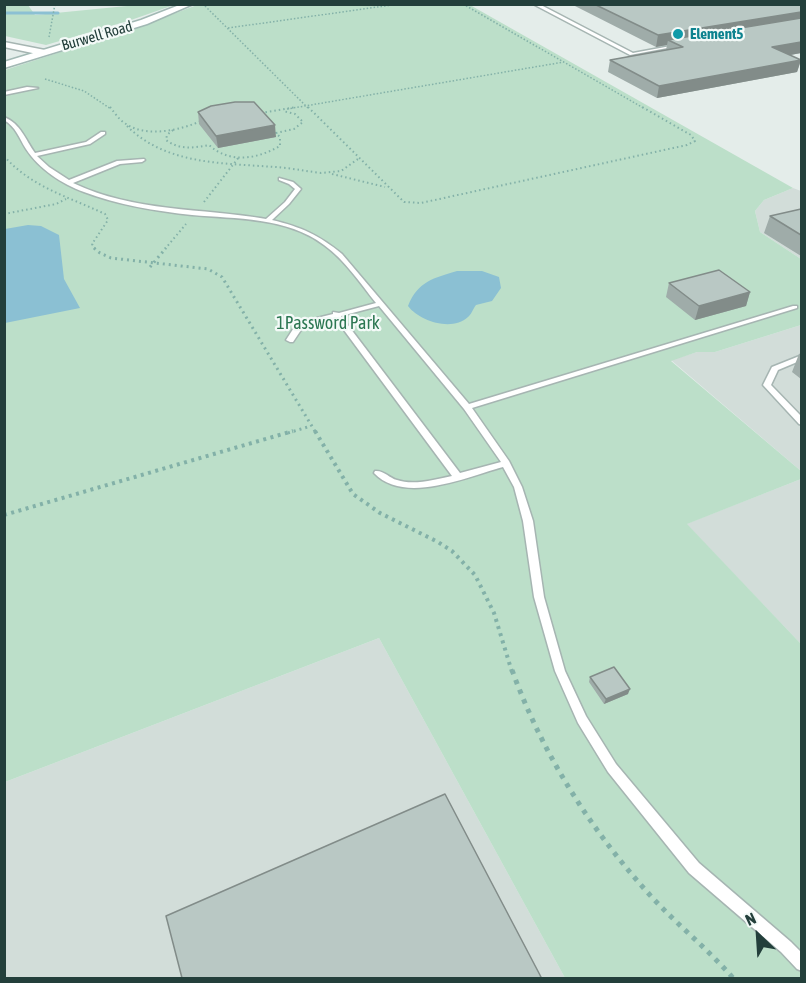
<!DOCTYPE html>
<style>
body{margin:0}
#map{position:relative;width:806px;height:983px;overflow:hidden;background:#e4edea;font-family:"Asap Condensed",sans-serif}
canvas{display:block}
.frame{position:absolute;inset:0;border:6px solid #233f3b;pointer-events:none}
.north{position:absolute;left:728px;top:905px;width:60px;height:60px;-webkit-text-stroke:4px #f4faf8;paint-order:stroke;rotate:335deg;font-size:16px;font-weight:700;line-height:24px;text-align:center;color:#233f3b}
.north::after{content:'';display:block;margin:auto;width:21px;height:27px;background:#233f3b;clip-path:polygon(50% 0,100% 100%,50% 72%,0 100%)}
</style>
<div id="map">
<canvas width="806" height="983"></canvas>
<div class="frame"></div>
<div class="north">N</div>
</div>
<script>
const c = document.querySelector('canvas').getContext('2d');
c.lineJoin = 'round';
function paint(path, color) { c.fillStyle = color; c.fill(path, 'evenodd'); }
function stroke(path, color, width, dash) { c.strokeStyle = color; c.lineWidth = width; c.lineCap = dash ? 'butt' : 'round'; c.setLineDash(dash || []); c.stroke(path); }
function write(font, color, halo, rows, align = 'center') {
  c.font = font + ' "Asap Condensed",sans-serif'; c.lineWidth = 4.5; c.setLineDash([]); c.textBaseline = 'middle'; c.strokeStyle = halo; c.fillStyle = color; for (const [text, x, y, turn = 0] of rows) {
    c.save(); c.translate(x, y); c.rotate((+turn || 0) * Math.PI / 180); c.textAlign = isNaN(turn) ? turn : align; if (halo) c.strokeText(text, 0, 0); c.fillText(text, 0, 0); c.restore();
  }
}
const built = new Path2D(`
 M793,188L801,191V259L760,232L755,211L764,200Z
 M801,325V471L671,360L697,352H715Z
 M801,479V644L686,524Z
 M379,638L565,978H5V782Z`);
const green = new Path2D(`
 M167,4L171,6L131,20L46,45L5,36V5H28L35,15L137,5Z
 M197,5H470L793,188L764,200L755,211L760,232L801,259V325L715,352H697L671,361L801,471V479L687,524L801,644V978H565L379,638L5,782V70L147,24Z`);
const water = new Path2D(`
 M28,225L41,226L59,235L64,279L80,308L5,323V229Z
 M457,271H482L499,277L501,288L492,301L476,305C473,309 471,315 468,317C452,332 419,321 408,306C418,281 434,278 457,271Z`);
const stream = new Path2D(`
 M4,13H58`);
const pathFar4 = new Path2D(`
 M463,4L645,109
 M205,6L309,109
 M228,28L399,4
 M49,37L55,4
 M45,79L84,91L111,109
 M287,109L564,62`);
const pathFar3 = new Path2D(`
 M110,107C115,113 119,120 126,124C147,138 182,130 203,120
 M308,107L404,202L421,203L687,145L695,141L691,135L642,107
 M261,113L296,107
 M127,126C166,165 223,163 275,167C290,168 305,171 321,173L341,171L358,159
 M173,130L167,135L166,140C179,150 194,148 209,145C230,164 257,159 280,146V137L276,133L294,129L303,122L295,114L283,111
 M4,156C31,187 69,197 105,214L108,220L92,244L95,249
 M332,174L385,187
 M204,202L239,157
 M4,214L56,204L66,199
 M165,249L186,224`);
const pathFar2 = new Path2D(`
 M94,248L100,253L111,258L208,269L222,277L316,433
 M150,267L166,248
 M288,433L311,426`);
const pathFar1 = new Path2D(`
 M315,431L353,494L380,513L438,542L452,551L475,575L494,613L512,672
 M4,515L293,431`);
const path = new Path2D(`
 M512,670C542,753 590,829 649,894C676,924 707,948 733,978`);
const service = new Path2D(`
 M533,4H539L633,53L676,45L678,46L630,55Z
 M27,87L38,88L4,95V92Z
 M4,117C21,124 25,139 35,153L86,142L101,132H105V134L90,144L37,156L49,167L69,180L117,161L144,159L145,160L142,162L120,164L73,183C134,212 202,208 266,219L285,202L295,189L289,184L279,180V178L293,182L301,189L289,204L272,220C301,227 319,235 342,254L469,404L793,306H797V308L472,408L509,461L522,487L533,521L544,597L565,671L586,716L616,764L699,863L791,942L802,953V971L797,969L781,952L689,873L608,772L578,723L555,671L534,597L523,521L514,487L503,467C467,477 404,505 374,473L375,471C384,470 389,478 397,480C414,486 436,479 452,476L335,318L303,327L293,342H290L286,340L297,323L333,314V312L339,313L376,303C360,283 345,260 324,245C287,217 236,219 192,215C156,211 118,205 84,192C62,184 39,169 26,149C19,138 16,127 4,120ZM379,306L464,409L501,462L460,473L341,316Z
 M802,355V360L778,370L771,385L802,417V425L799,424L763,385L772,367Z`);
const minor = new Path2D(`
 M4,42L45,50L46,52L42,55L4,47Z`);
const secondary = new Path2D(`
 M182,4H193L147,24L4,68V62L141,20Z`);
const wall = new Path2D(`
 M571,4H801V53L790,55L801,60L797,72L657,98L608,72L610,60L666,50L667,45L656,47Z
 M198,112L276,137L218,148L199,124Z
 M801,209V256L764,233L770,216Z
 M669,283L750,292L746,306L695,320L666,297Z
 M801,353V379L792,372L799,354Z
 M590,677L628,694L604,704L589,682Z`);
const shadedWall = new Path2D(`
 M801,12V23L668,40L667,45L656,47L658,35Z
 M801,42V53L769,59L772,47Z
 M801,60L797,72L657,98L659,86Z
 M275,125L276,137L218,148L216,136Z
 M750,292L746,306L695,320L699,306Z
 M630,689L628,694L604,704L606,699Z`);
const building = new Path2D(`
 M594,4H801V12L658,35Z
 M801,18V42L772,47L801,60L659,86L610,60L683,47L668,40Z
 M235,102H254L275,125L216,136L198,112L211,106Z
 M801,209V235L770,216Z
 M719,270L750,292L699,306L669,283Z
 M614,667L630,689L606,699L590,677Z
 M445,794L541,977L539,978H182L166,916Z`);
const markers = [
 [678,34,6,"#0f9aa8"]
];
const farCulturenames = [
 ["Element5",690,34]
];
const farStreetnames = [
 ["Burwell Road",97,36,-16]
];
const parkNames = [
 ["1Password Park",328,323]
];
paint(built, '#d2ddd9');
paint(green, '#bcdfc9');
paint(water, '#8bc0d3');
stroke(stream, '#8bc0d3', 3);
stroke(service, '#a6b5b2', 3);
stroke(minor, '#a6b5b2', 3);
stroke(secondary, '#a2b9b4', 3);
stroke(pathFar4, '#83b1a8', 1.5, [1.5, 2]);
stroke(pathFar3, '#83b1a8', 2, [1.5, 3]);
stroke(pathFar2, '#83b1a8', 3, [2, 4]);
stroke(pathFar1, '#83b1a8', 4, [3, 4.5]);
stroke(path, '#83b1a8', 5, [4.5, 6]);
paint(service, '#fff');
paint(minor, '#fff');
paint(secondary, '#fff');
paint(wall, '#9faca9');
paint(shadedWall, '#828c89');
paint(building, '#b9c8c4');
stroke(building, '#828c89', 1.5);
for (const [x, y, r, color] of markers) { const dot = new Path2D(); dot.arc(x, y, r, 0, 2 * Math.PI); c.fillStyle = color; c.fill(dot); stroke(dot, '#f4faf8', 2); }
write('bold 15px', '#0d838f', '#f4faf8', farCulturenames, 'left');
write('15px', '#233f3b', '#f4faf8', farStreetnames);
write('18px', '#2c7752', '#f4faf8', parkNames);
</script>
